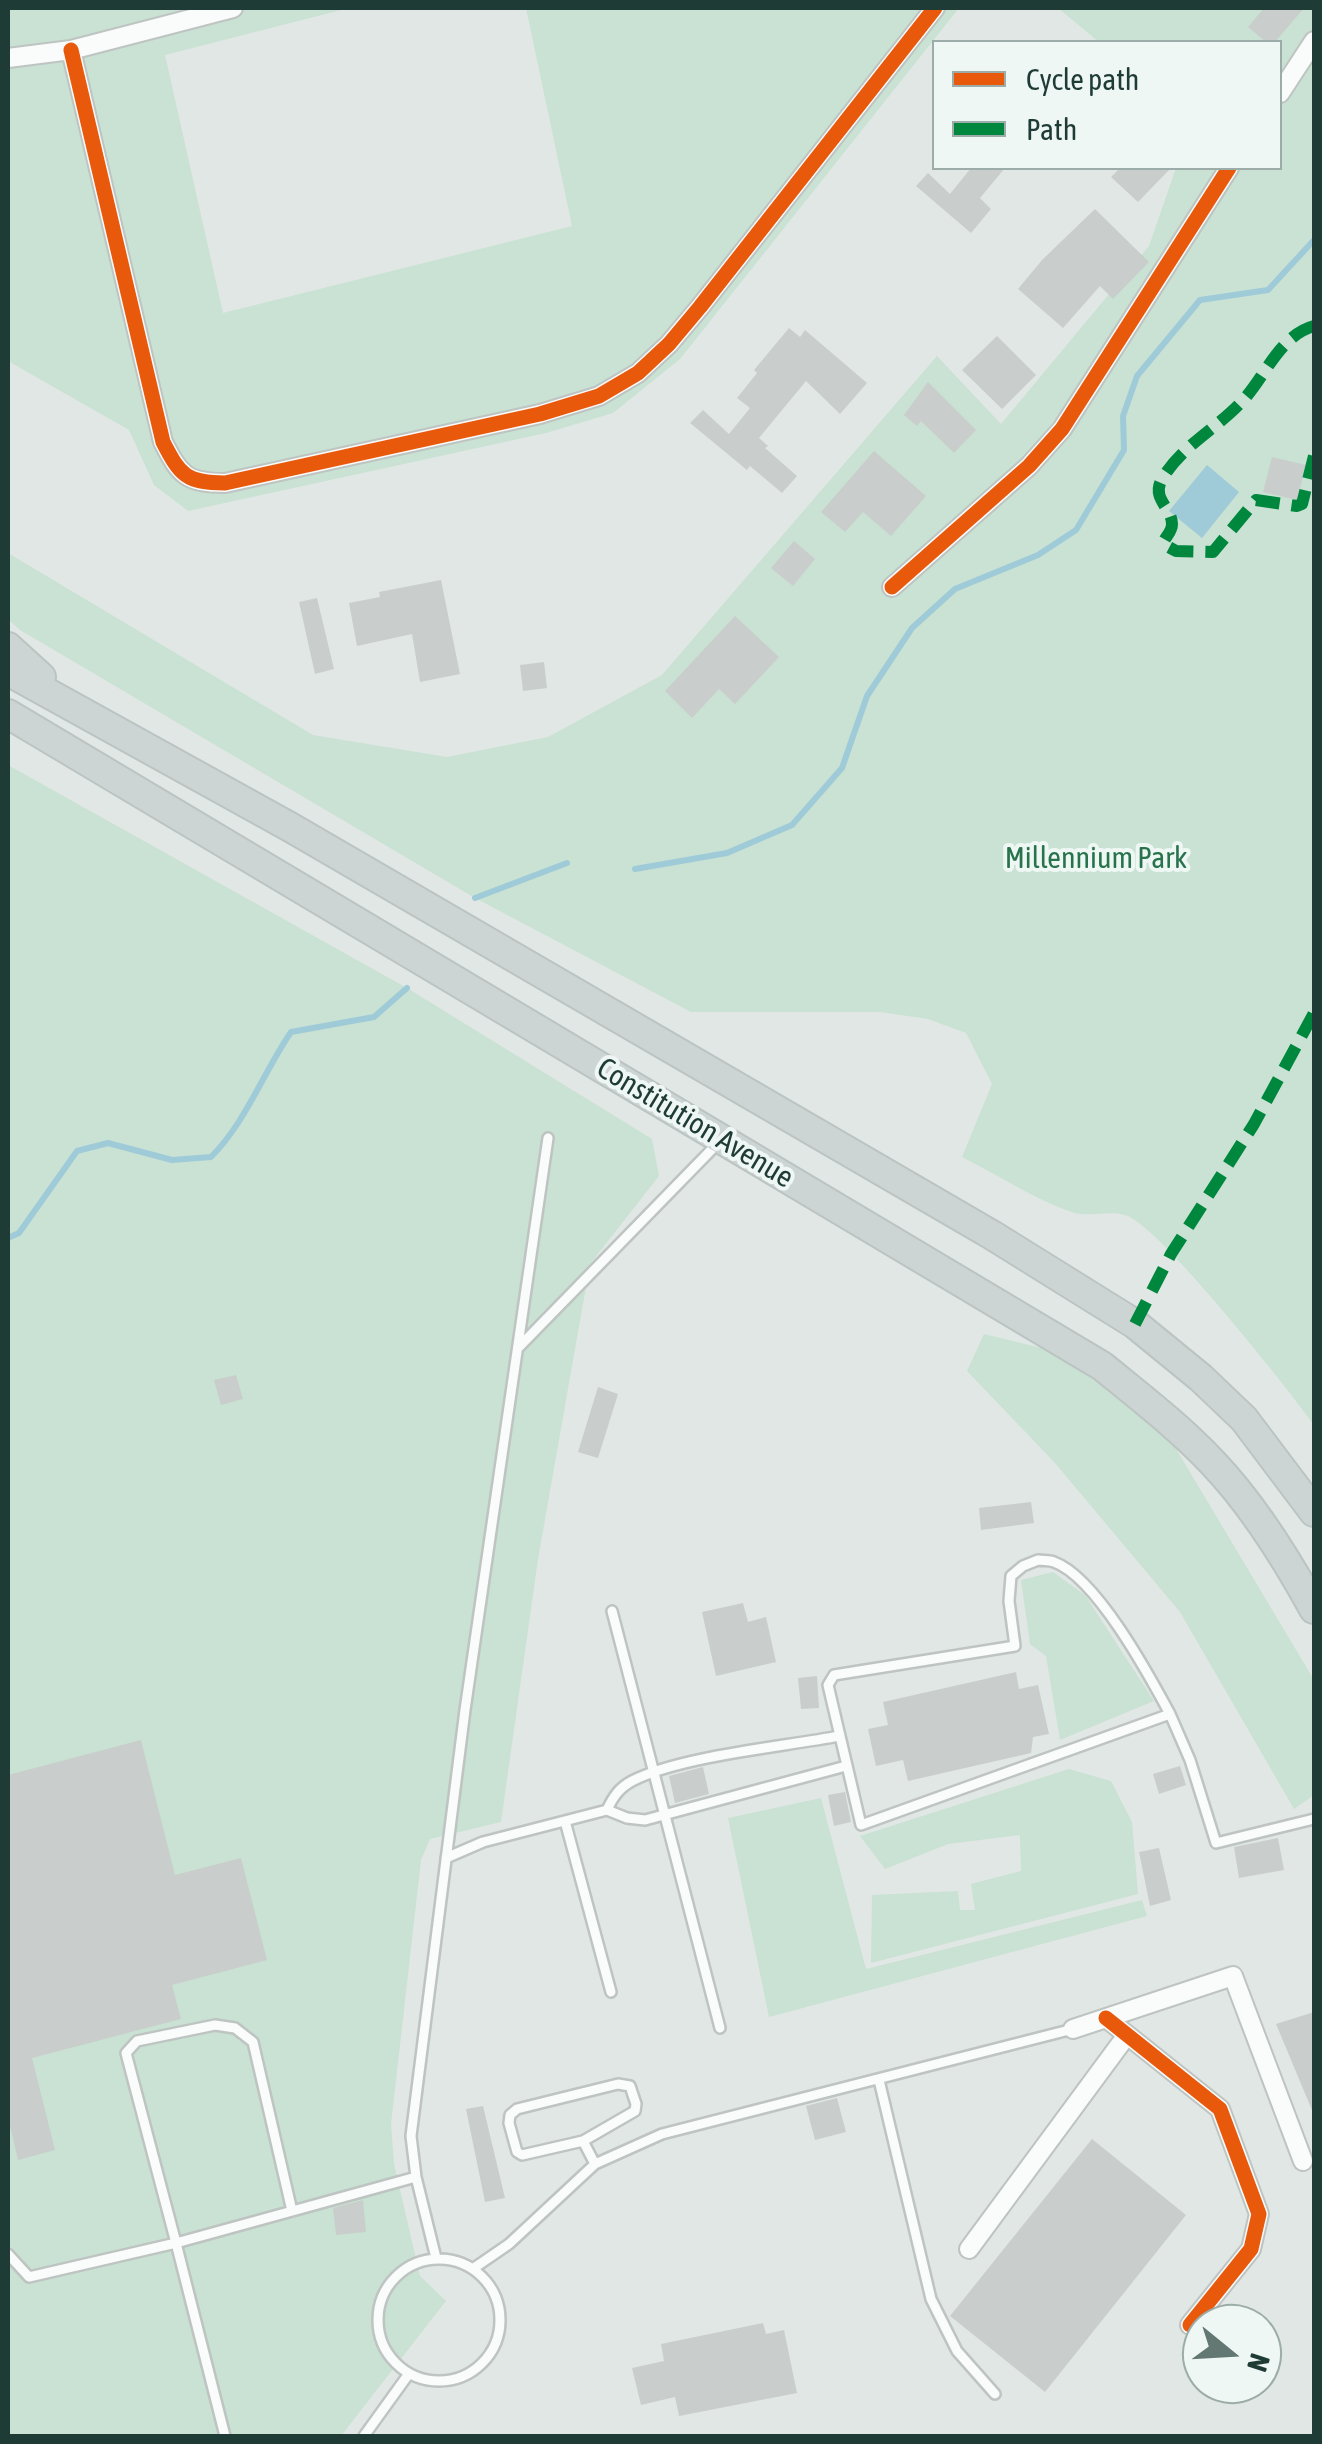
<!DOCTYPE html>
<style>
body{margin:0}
#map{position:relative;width:1322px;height:2444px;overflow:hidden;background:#e1e7e5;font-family:"Asap Condensed",sans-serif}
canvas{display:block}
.frame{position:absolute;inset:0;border:10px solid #1f3b36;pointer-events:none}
.legend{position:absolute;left:932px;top:40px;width:350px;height:130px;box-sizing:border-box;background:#eff7f4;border:2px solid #9caca8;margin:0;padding:12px 18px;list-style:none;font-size:30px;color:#1f3b36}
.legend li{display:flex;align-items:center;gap:20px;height:50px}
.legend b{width:50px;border:2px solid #9caca8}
.north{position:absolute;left:1182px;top:2304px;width:100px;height:100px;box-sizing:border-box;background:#eff7f4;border:2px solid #9caca8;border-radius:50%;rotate:108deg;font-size:28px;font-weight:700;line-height:40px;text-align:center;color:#1f3b36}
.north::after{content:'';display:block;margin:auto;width:35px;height:45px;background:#637773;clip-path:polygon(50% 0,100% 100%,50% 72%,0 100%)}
</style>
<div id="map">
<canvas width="1322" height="2444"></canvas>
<div class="frame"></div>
<ul class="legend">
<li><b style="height:12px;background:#e8590c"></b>Cycle path</li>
<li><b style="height:12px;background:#00873e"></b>Path</li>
</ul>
<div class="north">N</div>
</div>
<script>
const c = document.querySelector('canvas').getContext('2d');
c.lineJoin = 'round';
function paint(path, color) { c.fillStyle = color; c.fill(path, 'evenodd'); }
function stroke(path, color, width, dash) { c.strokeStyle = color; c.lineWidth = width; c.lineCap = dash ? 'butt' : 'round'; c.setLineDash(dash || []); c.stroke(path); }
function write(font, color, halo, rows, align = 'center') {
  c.font = font + ' "Asap Condensed",sans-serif'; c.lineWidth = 8; c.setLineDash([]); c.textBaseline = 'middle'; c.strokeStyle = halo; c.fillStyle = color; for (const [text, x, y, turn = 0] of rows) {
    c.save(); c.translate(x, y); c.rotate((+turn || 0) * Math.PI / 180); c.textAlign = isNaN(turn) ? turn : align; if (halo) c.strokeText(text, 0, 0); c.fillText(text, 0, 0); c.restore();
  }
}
const green = new Path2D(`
 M8,8H349L165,55L223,313L572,226L526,8H959L680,359L613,413L546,433L188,511L154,485L129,430L8,361Z
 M1058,8H1314V1425C1289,1390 1157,1223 1125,1215C1109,1210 1088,1218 1072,1212C1040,1202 994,1173 962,1157L992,1084L966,1033L928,1019L880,1012H691L475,898L20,630L8,619V553L313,735L447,757L548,737L662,675L937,356L1001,424L1149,246L1176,168H1280V42H1099Z
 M8,765L407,988L652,1139L659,1176L590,1264L538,1559L501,1822L430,1839L421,1860L391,2124L394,2164L420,2276L446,2301L341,2436H8Z
 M984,1334L1058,1352L1172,1442L1314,1680V1795L1294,1809L1180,1612L1055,1463L967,1371Z
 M1053,1572L1085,1595L1154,1701L1060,1740L1046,1656L1030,1644L1021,1580Z
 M1069,1769L1111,1781L1132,1822L1138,1894L871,1963L872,1895L958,1891L960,1910H975L971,1884L1021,1871L1020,1835L948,1844L885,1869L860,1836Z
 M821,1798L866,1969L1142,1900L1147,1916L769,2017L728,1818Z`);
const water = new Path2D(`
 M1207,465L1239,492L1202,538L1169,511Z`);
const stream = new Path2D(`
 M635,869L727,853L792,825L842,768L867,696L912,628L955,589L1038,555L1076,530L1124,450L1123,416L1137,376L1200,300L1268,290L1314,240
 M475,898L567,863
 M8,1238L19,1233L77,1151L108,1143L172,1160L211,1157C246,1122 263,1073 291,1032L374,1017L407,988`);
const building = new Path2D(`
 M1264,8H1304L1275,42H1266L1248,27Z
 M971,168H1005L980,198L991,209L971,233L916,186L928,173L950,194Z
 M1120,168H1171L1138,202L1111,177Z
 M1095,209L1149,262L1113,299L1100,286L1063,328L1018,289L1042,260Z
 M789,328L800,337L805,330L867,383L840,414L806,381L759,438L768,446L765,448L797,476L782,493L750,466L747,470L690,423L703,410L729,434L750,408L737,398L757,373L754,370Z
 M997,336L1036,375L1002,409L962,370Z
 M928,382L976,430L954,453L921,421L917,426L904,415Z
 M874,451L926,496L891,536L863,512L845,532L821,512Z
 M1272,457L1306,465L1297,500L1263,492Z
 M794,541L815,559L793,586L771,568Z
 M441,580L460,674L420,682L412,634L357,646L349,603L380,597L379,592Z
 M317,598L334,669L315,674L299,602Z
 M735,616L779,657L735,704L719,689L692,718L665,691Z
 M544,662L547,688L523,691L520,665Z
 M236,1375L243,1399L221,1405L214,1380Z
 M598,1387L618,1394L598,1458L578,1452Z
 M1031,1502L1034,1523L981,1530L979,1508Z
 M743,1603L748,1622L766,1617L776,1662L716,1676L702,1612Z
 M1016,1672L1019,1689L1038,1685L1049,1734L1033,1737L1031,1753L908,1781L903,1760L876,1766L868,1729L888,1725L883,1702Z
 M817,1676L819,1708L801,1709L798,1678Z
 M141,1740L175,1875L241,1858L267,1960L172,1985L181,2019L32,2058L55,2150L18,2160L8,2117V1775Z
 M1180,1766L1186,1785L1159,1794L1153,1774Z
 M703,1767L709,1794L675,1803L669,1776Z
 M845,1792L851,1822L834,1826L828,1795Z
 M1278,1838L1284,1870L1239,1878L1234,1847Z
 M1159,1848L1171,1900L1150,1906L1139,1852Z
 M1314,2012V2115L1276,2024Z
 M837,2098L846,2132L815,2140L806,2106Z
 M483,2106L505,2198L485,2202L466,2109Z
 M1092,2139L1186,2215L1045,2392L950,2316Z
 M363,2200L366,2232L336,2235L333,2208Z
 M763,2323L766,2334L784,2330L797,2393L679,2416L675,2397L641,2405L632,2368L664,2361L661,2344Z`);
const lane = new Path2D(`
 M518,1348L720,1141
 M1038,1560C1044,1561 1049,1560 1054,1562C1096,1577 1149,1675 1170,1714L861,1825L828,1685L834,1675L1015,1646L1009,1601L1011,1576L1023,1566Z
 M612,1611L720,2028
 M1170,1714L1190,1760L1216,1843L1314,1819
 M607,1810C613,1797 619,1788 632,1781C680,1756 782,1747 839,1736
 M565,1821L611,1992
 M446,1858L483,1842L607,1810L627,1818L645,1820L846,1766
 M879,2080L931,2299L957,2351L995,2394
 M583,2141L635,2111L636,2104L630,2086L618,2084L517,2109L510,2115L509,2123L517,2152L522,2155L583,2141L595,2164
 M8,2254L29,2277L176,2243L126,2053L137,2041L215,2025L235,2028L253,2042L292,2211
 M436,2258L416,2177L411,2136L465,1710L548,1138
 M378 2320a61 61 0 1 1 122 0a61 61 0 1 1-122 0Z
 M474,2268L509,2244L595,2164L662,2134L1073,2029
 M225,2436L176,2243L416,2177
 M364,2436L408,2375`);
const street = new Path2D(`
 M71,50L163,442C180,475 186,483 225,483L540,414L599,396L638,373L669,344L700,307L935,8
 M8,58L71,50L233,8
 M1280,93L1314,41
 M892,587L1029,466L1062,429L1229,168
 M1106,2018L1220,2109L1259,2214L1251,2249L1190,2325
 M1073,2029L1233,1976L1303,2161
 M969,2249L1127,2035`);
const primary = new Path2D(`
 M8,647L41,677
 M8,671L290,827L992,1235L1135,1324L1201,1378L1244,1419L1314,1512
 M8,714L1102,1366C1140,1397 1179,1427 1213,1463C1253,1505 1286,1558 1314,1609`);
const quiet = new Path2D(`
 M1314,326C1281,335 1266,374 1245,398C1219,428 1181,445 1161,481C1152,499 1172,508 1172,524C1172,533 1165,536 1163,544L1176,551L1213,552L1256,500L1297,506L1302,504L1314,456
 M1135,1324L1171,1254L1254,1124L1314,1013`);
const cycleway = new Path2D(`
 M71,50L163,442C180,475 186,483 225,483L540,414L599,396L638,373L669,344L700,307L935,8
 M892,587L1029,466L1062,429L1229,168
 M1106,2018L1220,2109L1259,2214L1251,2249L1190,2325`);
const parkNames = [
 ["Millennium Park",1096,859]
];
const streetNames = [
 ["Constitution Avenue",695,1123,31]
];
paint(green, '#c9e2d3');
paint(water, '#9fcbd8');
stroke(stream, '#9fcbd8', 6);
paint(building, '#c9cecc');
stroke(lane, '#bec4c2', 14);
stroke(street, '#bec4c2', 22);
stroke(primary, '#bbc4c2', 32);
stroke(lane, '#fafbfb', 9);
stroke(street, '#fafbfb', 18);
stroke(primary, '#ccd5d3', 28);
stroke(quiet, '#00873e', 12, [25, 12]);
stroke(cycleway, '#e8590c', 15);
write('30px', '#28734c', '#eff7f4', parkNames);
write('30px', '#1f3b36', '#eff7f4', streetNames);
</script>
